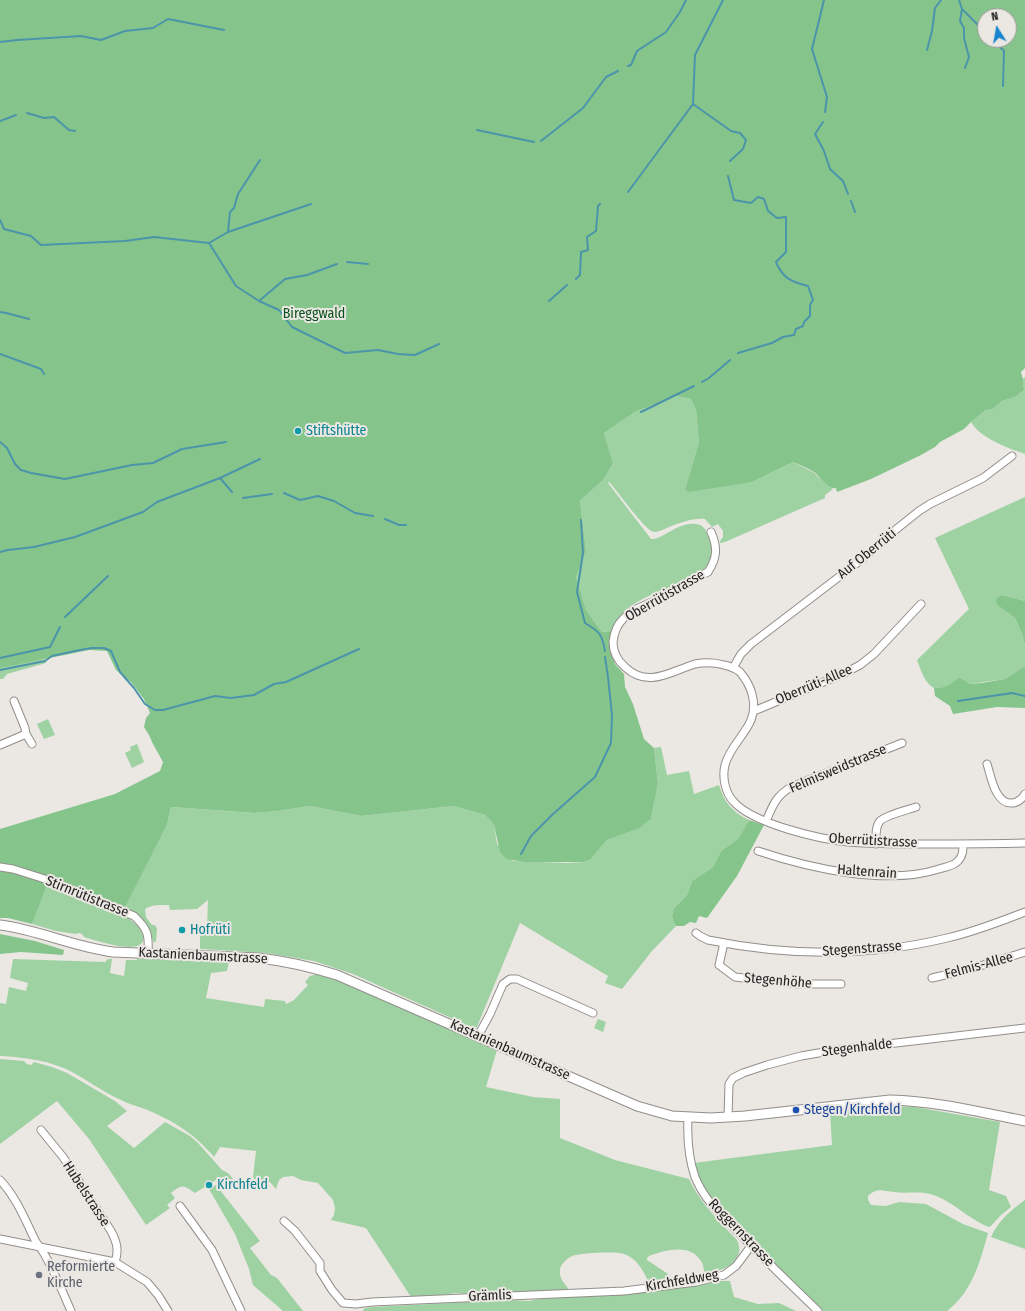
<!DOCTYPE html>
<meta charset="utf-8">
<style>
body{margin:0}
#map{position:relative;width:1025px;height:1311px;overflow:hidden;background:#ebe7e3;font-family:"Fira Sans Condensed",sans-serif}
canvas{display:block}
.north{position:absolute;left:977px;top:8px;width:40px;height:40px;box-sizing:border-box;background:#ebe7e3;border:1px solid #9b9995;border-radius:50%;rotate:349deg;font-size:11px;font-weight:700;line-height:16px;text-align:center;color:#242321}
.north::after{content:'';display:block;margin:auto;width:14px;height:18px;background:#1985cf;clip-path:polygon(50% 0,100% 100%,50% 72%,0 100%)}
</style>
<div id="map">
<canvas width="1025" height="1311"></canvas>
<div class="north">N</div>
</div>
<script>
const c = document.querySelector('canvas').getContext('2d');
c.lineJoin = 'round';
function paint(path, color) { c.fillStyle = color; c.fill(path, 'evenodd'); }
function stroke(path, color, width, dash) { c.strokeStyle = color; c.lineWidth = width; c.lineCap = dash ? 'butt' : 'round'; c.setLineDash(dash || []); c.stroke(path); }
function write(font, color, halo, rows, align = 'center') {
  c.font = font + ' "Fira Sans Condensed",sans-serif'; c.lineWidth = 4; c.setLineDash([]); c.textBaseline = 'middle'; c.strokeStyle = halo; c.fillStyle = color; for (const [text, x, y, turn = 0] of rows) {
    c.save(); c.translate(x, y); c.rotate((+turn || 0) * Math.PI / 180); c.textAlign = isNaN(turn) ? turn : align; if (halo) c.strokeText(text, 0, 0); c.fillText(text, 0, 0); c.restore();
  }
}
const green = new Path2D(`
 M1025,377V454C1008,448 980,438 971,422L986,410L993,409L1002,401L1015,397L1024,390L1023,379Z
 M676,396L691,399L696,410L699,442L685,489L752,482L793,462L813,472L828,486L833,489L825,495V498L725,542L720,543V541L723,537V531L718,524L712,527L705,519C692,518 680,523 669,527C664,529 659,532 654,532C645,531 617,490 609,482L608,483L651,539C664,539 679,521 696,524C704,525 706,530 708,536C714,548 713,563 701,572C675,590 622,596 612,631L602,632L586,610L576,577L586,551L580,501L604,479L613,463L604,433L635,412Z
 M1025,497V601L1002,595L997,605L1015,618L1022,634L1025,645V666L1005,679L970,684L959,677C954,681 949,687 943,689C928,693 921,671 917,660L969,609L935,538Z
 M45,659L46,663L7,674L3,679H0V666Z
 M48,719L55,735L44,739L37,724Z
 M137,744L144,762L132,768L125,753L131,750L130,747Z
 M661,747L667,775L689,771L694,794L719,785C724,802 733,813 749,820L738,839L721,851L713,867L692,881L687,895L674,908L672,916L673,921L676,926L652,951L622,989L605,983L608,976L520,923L476,1029L353,974L314,961L267,953L201,949H200V928H207L208,900L197,909L170,910L169,905C161,905 152,904 145,909L146,917L152,925H155L157,929L156,941L154,943C149,927 141,914 125,908L167,825L171,807L253,813L278,811L310,806L361,816L454,806L485,815L494,825L497,844L513,861L568,863L584,862L590,860L607,840L640,828L651,819L658,784L654,748Z
 M45,886L128,918C134,923 146,931 143,941C138,955 95,940 84,937L82,934L78,933L76,934L56,931L32,924Z
 M137,958L145,959L146,958L229,962L227,971L211,973L206,998L264,1007L265,999L285,1001L286,1004L294,1000L308,985L305,982L310,976L317,974L340,981L497,1050L486,1087L533,1097L560,1099V1138L615,1160L689,1179C700,1203 719,1221 737,1240C747,1261 722,1271 706,1275C703,1271 704,1265 701,1261C690,1243 665,1250 649,1256L647,1258V1260L668,1274L671,1281L649,1283C644,1272 637,1258 624,1254C615,1251 581,1253 572,1256C567,1258 561,1264 560,1269C559,1282 566,1282 569,1291L485,1295L455,1293L437,1296L411,1297L366,1228L331,1220L334,1215L335,1208L333,1200L318,1183L301,1180L293,1176L283,1177L279,1180L276,1189L270,1182L266,1185L261,1180L257,1183L253,1177L256,1151L220,1147L214,1157C194,1133 171,1119 142,1108C134,1105 126,1103 119,1099C103,1092 89,1081 74,1073C52,1061 25,1057 0,1056V1003L6,1004L9,987L26,991L28,983L10,978L13,959L105,962L108,959H112L110,973L124,976L126,960H137Z
 M598,1019L606,1022L603,1032L594,1028Z
 M0,1059L24,1061L27,1064L31,1065L34,1062L52,1067L67,1073L115,1101L127,1111L107,1126L134,1148L165,1122L190,1136L198,1143L222,1170L228,1173L234,1180L223,1188L216,1180L195,1193C183,1185 183,1184 171,1193L175,1198L167,1205L170,1208L146,1225L89,1139L57,1101L0,1144Z
 M888,1106L915,1107L1000,1122L989,1190L1006,1196L1011,1207L1001,1215L991,1226L989,1227C968,1219 952,1200 930,1194C918,1191 906,1194 894,1192C883,1191 877,1187 868,1196V1200L871,1205L886,1206L899,1202L926,1204L963,1224L988,1233C980,1262 972,1292 947,1311H820C800,1291 780,1270 759,1250C734,1224 704,1199 694,1163L832,1145L830,1112Z
 M216,1185L260,1241L250,1248L271,1275L277,1278L303,1311H283L253,1285L249,1269L235,1234L209,1189Z
 M1025,1200V1249L991,1237C999,1220 1010,1211 1025,1200Z
 M712,1280L720,1281H730L734,1297L758,1304L779,1303L796,1311H802H363V1310L365,1308L373,1307L508,1300L529,1301L544,1298L595,1296L631,1294L636,1291L702,1283L707,1284L712,1282Z`);
const forest = new Path2D(`
 M0,0H1025V368L1021,372L1023,379L1024,390L1015,397L1002,401L993,409L986,410L971,422L964,429L940,442L935,447L921,455L871,479L837,492L836,488C827,490 821,477 814,472C808,468 800,465 793,462L752,482L688,492L685,489L699,442L696,410L691,399L676,396L635,412L604,433L613,463L604,479L580,501L586,551L576,577L586,610L602,632L612,631L610,640L612,656L615,664L624,674L625,687L633,704L644,739L654,748L658,784L651,819L640,828L607,840L590,860L584,862H524L507,859L500,852L494,825L485,815L454,806L361,816L310,806L278,811L254,813L171,807L167,825L125,908L49,879L32,924L8,918H0V829L115,794L160,771L163,762L153,744L149,735L144,727L146,718L150,713L144,699L131,682L116,670L107,651L89,650L0,668ZM985,16H1009V40H985Z
 M1002,595L1025,601V645L1022,634L1015,618L997,605L996,599Z
 M1025,666V708L997,707L953,714L950,706L935,696L934,688C946,689 951,684 959,677L970,684L982,683L1005,679Z
 M749,820L764,825L737,876L707,918L699,916L696,923L690,922L684,926H676L673,921L672,916L674,908L687,895L692,881L713,867L721,851L738,839Z
 M0,934L35,941L64,950L63,955L21,952L0,954Z`);
const stream = new Path2D(`
 M824,0L812,49L827,97L825,112
 M959,0L962,9L985,32
 M962,9L960,21L964,28V38L969,57L965,68
 M993,40L1004,51L1003,86
 M0,42L17,40L81,36L101,40L125,31L153,28L168,19L224,30
 M927,50L932,31L935,8L941,0
 M628,66L631,65L637,51L666,32L680,12L686,0
 M693,104L731,131L740,133L746,140L743,149L730,161
 M27,113L44,118L54,117L69,130L75,131
 M0,121L16,115
 M823,122L815,134L824,151L830,169L843,181L848,194
 M477,130L534,142
 M541,141L583,108L606,77L618,71
 M728,176L734,200L751,203L758,197L764,199L768,211L777,218L786,217V252L776,262C783,279 792,282 808,286L813,300L810,305V316L804,322L803,326L796,329L794,335L783,337L772,343L738,353
 M628,192L693,104L695,55L723,0
 M851,201L855,212
 M0,220L4,229L31,236L41,245L125,241L154,237L209,243L236,286L259,301L279,310L292,327L345,353L378,350L398,354L415,355L439,344
 M228,232L230,212L234,208L238,194L260,160
 M209,243L228,232L311,204
 M347,262L368,264
 M576,279L580,275L581,252L588,250L587,237L596,231L598,206L600,204
 M259,301L285,279L307,275L337,264
 M549,301L567,285
 M0,312L6,313L29,319
 M0,354L41,369L44,374
 M702,382L709,378L730,360
 M641,412L694,386
 M0,442L7,448L15,464L21,470L31,473L65,479L132,465L153,463L182,449L226,442
 M220,478L232,492
 M284,493L300,500L318,496L334,501L355,513L373,516
 M243,498L272,494
 M385,519L399,525H406
 M581,520L583,553L577,592L585,623C600,632 602,634 605,651
 M0,552L8,550L34,547L75,537L143,512L157,502L220,478L260,459
 M65,617L108,576
 M0,658L50,647L60,627
 M0,670L45,661L52,656L80,650L92,648H104L111,651L120,672L134,688L145,704L155,710H163L215,696L231,698L254,695L274,684L286,682L359,649
 M958,701L1012,693L1025,696
 M521,854L531,836L553,814L595,777L611,743L612,715L608,677L605,657`);
const minor = new Path2D(`
 M711,532C718,548 717,558 708,572C690,581 672,591 654,601C643,606 631,610 623,619C617,625 614,633 613,642C613,652 617,660 625,667C648,689 671,671 695,664C705,662 714,662 724,665C729,666 735,668 740,672C745,678 750,686 752,694C761,727 732,738 725,765C722,777 725,793 734,802C754,824 819,839 848,842C874,844 899,844 924,844C958,844 991,844 1025,843
 M733,668L741,654L751,644L865,557L894,531L919,511L930,504L983,478L1012,456
 M14,701L25,728L26,734
 M754,711L845,673L860,665L874,654L921,604
 M0,745L26,734L32,744
 M987,764C991,776 995,805 1013,803C1018,802 1022,799 1025,794
 M766,821C773,805 776,796 791,787L902,743
 M876,844C876,837 875,827 880,821C886,815 907,810 916,807
 M758,851C809,868 886,886 939,869C945,867 954,866 958,861C963,856 963,850 963,844
 M0,867L13,869L48,880L134,916C148,929 149,935 148,953
 M696,933L700,936L708,940C787,956 869,957 947,938C974,932 999,922 1025,912
 M724,943L719,965L735,977L799,984H841
 M932,978L967,970L1025,952
 M478,1036L490,1014L503,984L510,979H517L593,1013
 M688,1117C687,1139 688,1157 695,1177C704,1200 723,1217 740,1234C765,1260 792,1286 818,1311
 M728,1117L729,1084L733,1078L743,1073L767,1065L801,1056L836,1050L1025,1028
 M41,1130L63,1157L111,1231C117,1242 119,1251 115,1262
 M0,1180C17,1198 25,1220 36,1242C38,1245 41,1248 43,1252C54,1270 62,1291 71,1311
 M180,1206L212,1250L241,1311
 M284,1221L295,1231L320,1263V1271L332,1290L343,1303L356,1304L372,1302L624,1291L696,1282L724,1275L736,1266L751,1246
 M0,1239L115,1262L147,1282L158,1295L168,1311`);
const tertiary = new Path2D(`
 M0,925C39,930 74,947 113,952L259,958C286,961 311,967 337,975L637,1106L672,1116L711,1118L745,1116L890,1100C935,1101 980,1112 1025,1121`);
const markers = [
 [298,431,4,"#0f9aa8"],
 [182,930,4,"#0f9aa8"],
 [796,1110,4,"#1a4fb4"],
 [209,1185,4,"#0f9aa8"],
 [39,1275,4,"#6b7280"]
];
const parkNames = [
 ["Bireggwald",314,314]
];
const cultureNames = [
 ["Stiftshütte",306,431],
 ["Hofrüti",190,930],
 ["Kirchfeld",217,1185]
];
const streetNames = [
 ["Auf Oberrüti",867,554,-39],
 ["Oberrütistrasse",665,596,-30],
 ["Oberrüti-Allee",814,685,-23],
 ["Felmisweidstrasse",838,769,-23],
 ["Oberrütistrasse",873,841,3],
 ["Haltenrain",867,872,4],
 ["Stirnrütistrasse",87,897,22],
 ["Stegenstrasse",862,949,-4],
 ["Kastanienbaumstrasse",203,956,3],
 ["Felmis-Allee",979,966,-15],
 ["Stegenhöhe",778,981,5],
 ["Stegenhalde",857,1048,-7],
 ["Kastanienbaumstrasse",510,1050,24],
 ["Hubelstrasse",86,1194,57],
 ["Roggernstrasse",741,1233,46],
 ["Kirchfeldweg",682,1281,-10],
 ["Grämlis",490,1296,-2]
];
const transitNames = [
 ["Stegen/Kirchfeld",804,1110]
];
const worshipNames = [
 ["Reformierte",47,1267],
 ["Kirche",47,1283]
];
paint(green, '#9ed2a3');
paint(forest, '#85c58c');
stroke(stream, '#4c94aa', 2);
stroke(minor, '#928e8a', 9);
stroke(tertiary, '#928e8a', 11);
stroke(minor, '#fff', 7);
stroke(tertiary, '#fff', 9);
for (const [x, y, r, color] of markers) { const dot = new Path2D(); dot.arc(x, y, r, 0, 2 * Math.PI); c.fillStyle = color; c.fill(dot); stroke(dot, '#ebe7e3', 1.5); }
write('14px', '#0a521d', '#ebe7e3', parkNames);
write('14px', '#0d838f', '#ebe7e3', cultureNames, 'left');
write('14px', '#242321', '#ebe7e3', streetNames);
write('14px', '#164399', '#ebe7e3', transitNames, 'left');
write('14px', '#5b616d', '#ebe7e3', worshipNames, 'left');
</script>
